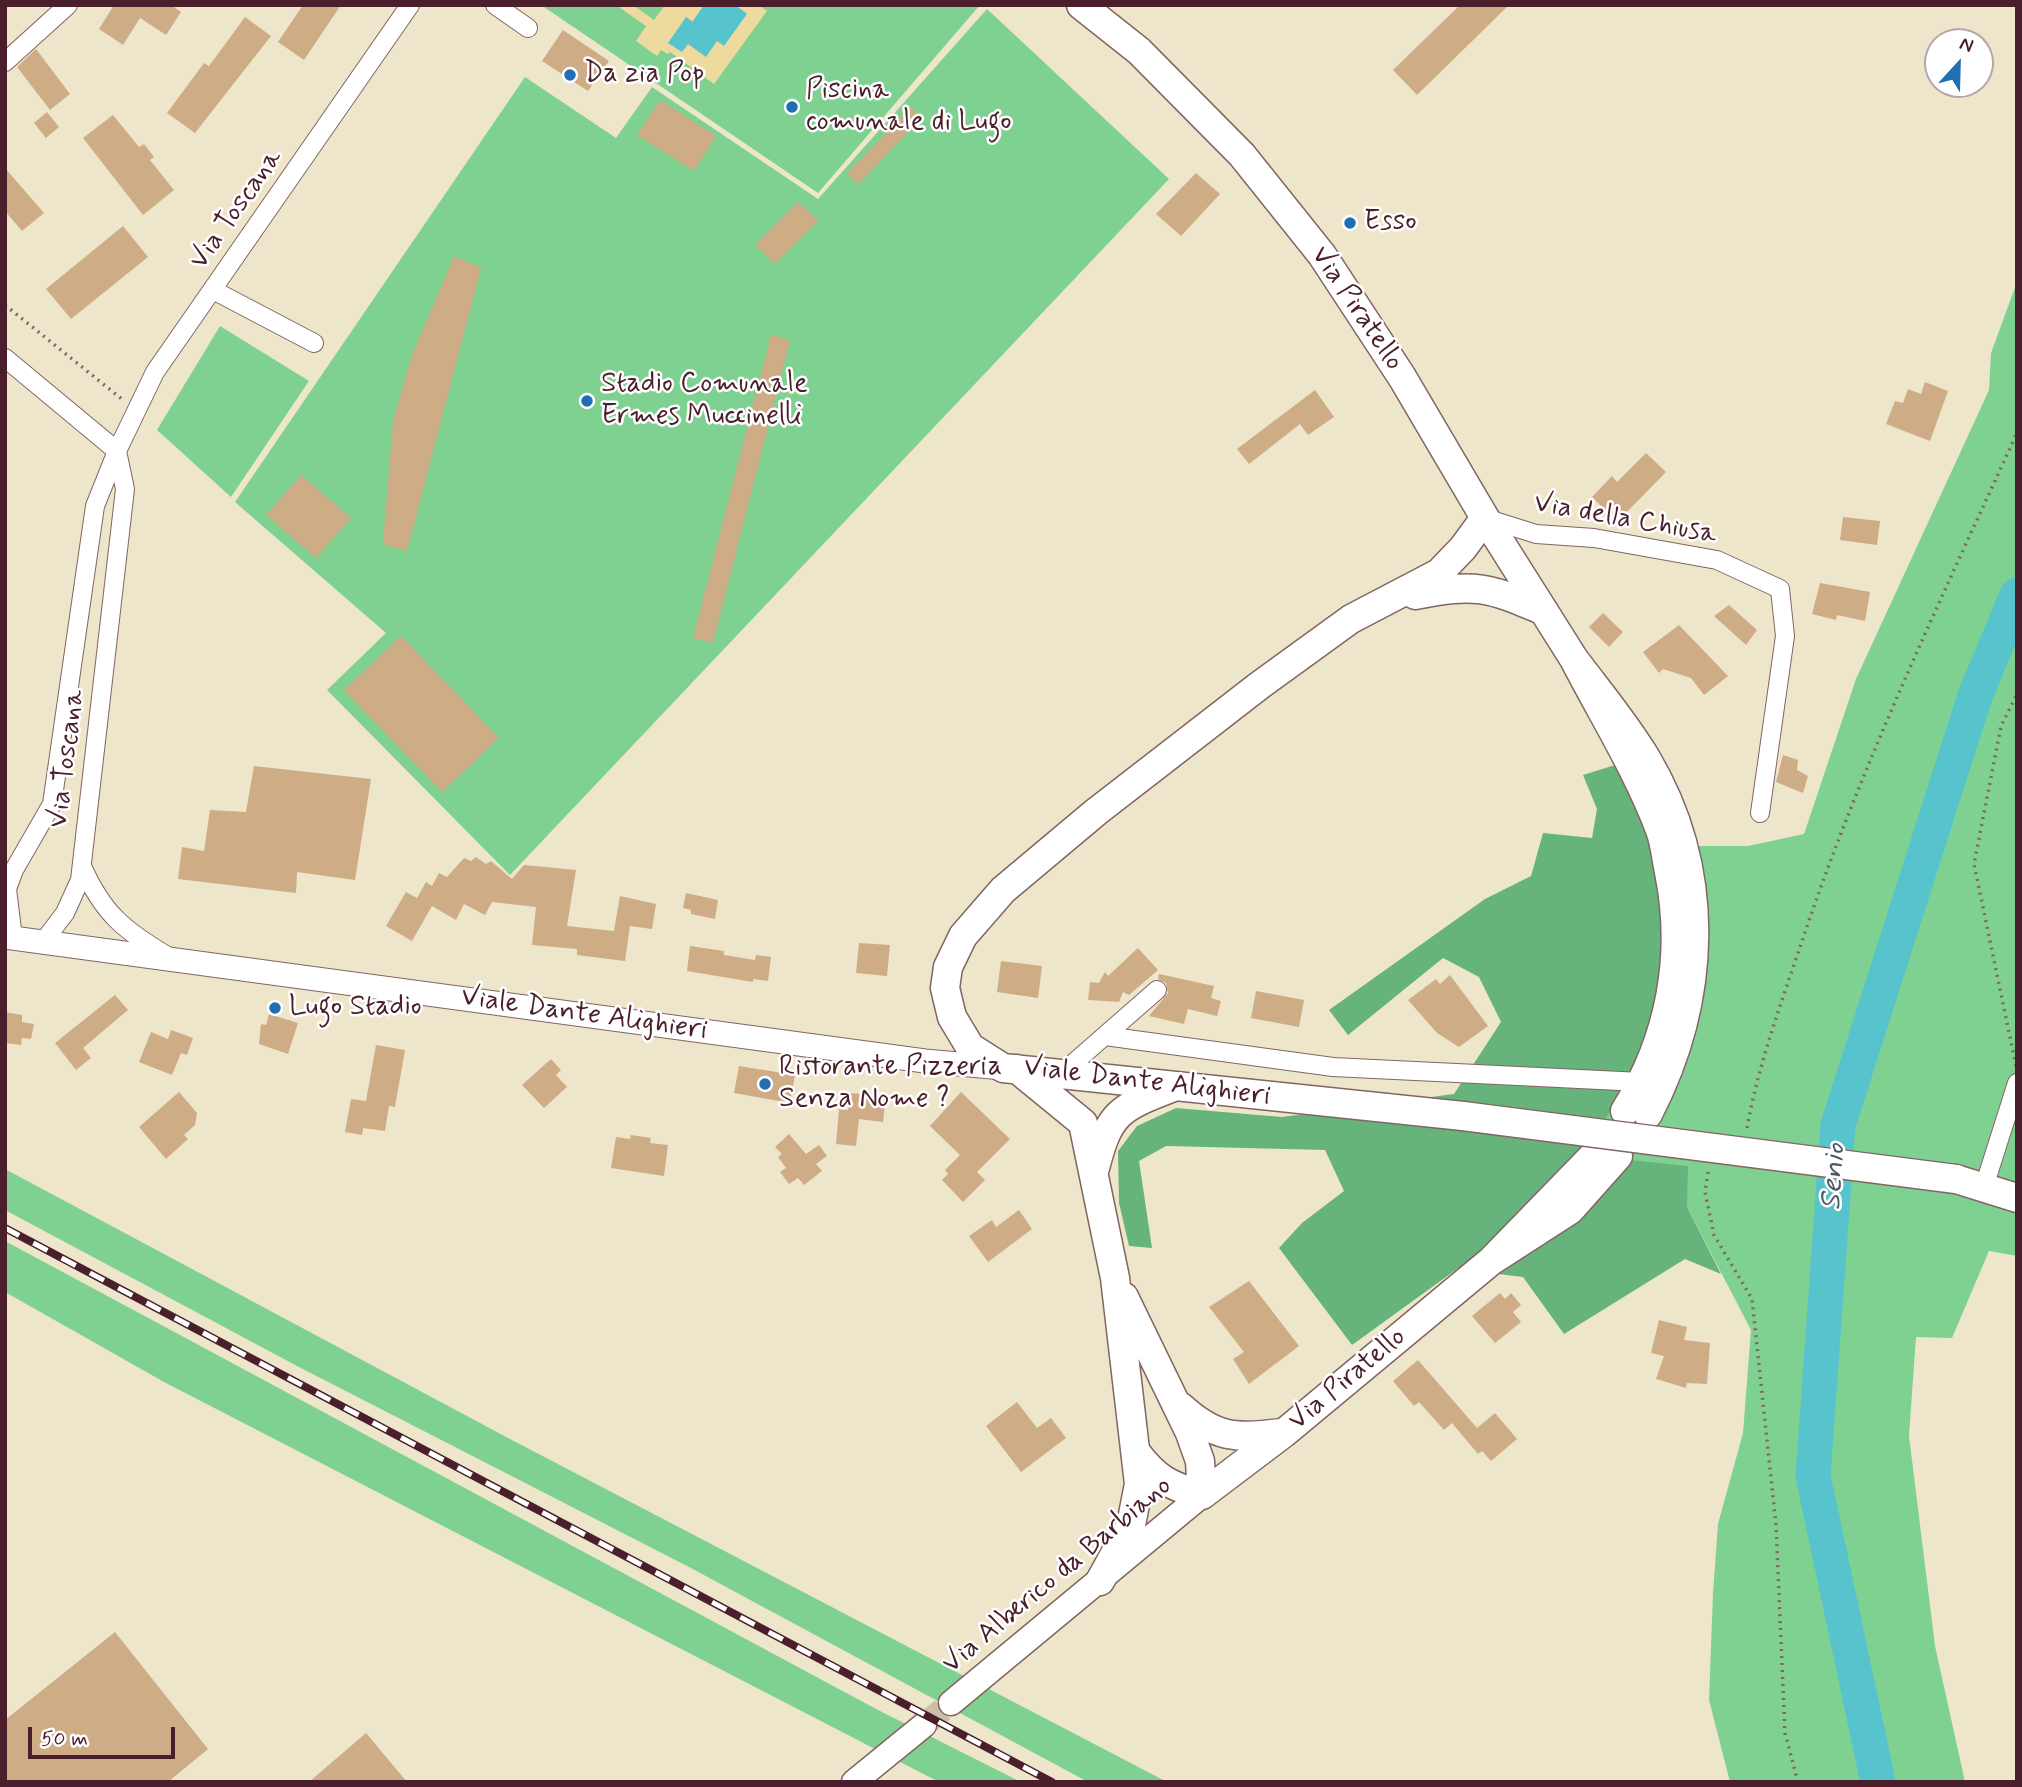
<!DOCTYPE html>
<style>
body{margin:0}
#map{position:relative;width:2022px;height:1787px;overflow:hidden;background:#eee6ca;font-family:Mynerve,sans-serif}
canvas{display:block}
.frame{position:absolute;inset:0;border:7px solid #4a1f2b;pointer-events:none}
.north{position:absolute;left:1924px;top:28px;width:70px;height:70px;box-sizing:border-box;background:#fff;border:2px solid #b7a5aa;border-radius:50%;rotate:22deg;font-size:19px;font-weight:700;line-height:28px;text-align:center;color:#4a1f2b}
.north::after{content:'';display:block;margin:auto;width:24px;height:32px;background:#1f6fb2;clip-path:polygon(50% 0,100% 100%,50% 72%,0 100%)}
.scale{position:absolute;left:28px;top:1727px;width:147px;height:32px;box-sizing:border-box;border:4px solid #4a1f2b;border-top:0;padding-left:9px;font-size:21px;line-height:24px;white-space:nowrap;color:#4a1f2b;-webkit-text-stroke:5px #fff;paint-order:stroke}
</style>
<div id="map">
<canvas width="2022" height="1787"></canvas>
<div class="frame"></div>
<div class="north">N</div>
<div class="scale">50 m</div>
</div>
<script>
const c = document.querySelector('canvas').getContext('2d');
c.lineJoin = 'round';
function paint(path, color) { c.fillStyle = color; c.fill(path, 'evenodd'); }
function stroke(path, color, width, dash) { c.strokeStyle = color; c.lineWidth = width; c.lineCap = dash ? 'butt' : 'round'; c.setLineDash(dash || []); c.stroke(path); }
function write(font, color, halo, rows, align = 'center') {
  c.font = font + ' Mynerve,sans-serif'; c.lineWidth = 5; c.setLineDash([]); c.textBaseline = 'middle'; c.strokeStyle = halo; c.fillStyle = color; for (const [text, x, y, turn = 0] of rows) {
    c.save(); c.translate(x, y); c.rotate((+turn || 0) * Math.PI / 180); c.textAlign = isNaN(turn) ? turn : align; if (halo) c.strokeText(text, 0, 0); c.fillText(text, 0, 0); c.restore();
  }
}
const green = new Path2D(`
 M541,5H980L818,193Z
 M987,9L1169,179L510,875L327,690L386,633L235,502L525,77L616,138L652,87L818,199Z
 M2017,282V1256L1989,1251L1952,1338L1916,1337L1909,1436L1935,1646L1965,1782H1730L1709,1700L1713,1593L1718,1524L1743,1433L1751,1330L1687,1207V1167L1582,1155L1637,1068L1662,926L1648,827L1696,846H1748L1804,834L1856,679L1989,390L1991,353Z
 M220,326L309,381L231,497L157,430Z
 M5,1169L510,1439L1167,1782H1088L689,1567L297,1366L5,1210Z
 M5,1241L878,1710L1021,1782H939L164,1382L5,1292Z`);
const forest = new Path2D(`
 M1615,765L1648,827L1662,926L1666,999L1637,1068L1583,1155L1688,1166L1687,1207L1721,1274L1685,1259L1564,1334L1523,1277L1457,1269L1352,1345L1279,1248L1302,1223L1344,1191L1325,1150L1166,1146L1139,1161L1152,1248L1129,1246L1119,1203L1118,1151L1137,1126L1176,1108L1282,1117L1454,1094L1501,1022L1479,977L1443,958L1348,1035L1329,1010L1485,899L1531,876L1543,833L1592,838L1597,809L1583,775Z`);
const sand = new Path2D(`
 M616,5H633L654,20L665,5H704L692,22L686,18L688,44L717,41L724,45L746,13L735,5H759L767,11L714,84L670,52L668,54L661,50L657,56L636,41L646,26Z`);
const water = new Path2D(`
 M704,5H735L747,14L724,46L717,41L706,57L688,44L682,52L668,43L686,17L693,22Z`);
const river = new Path2D(`
 M1878,1782L1813,1476L1838,1125L1975,696L2017,595`);
const building = new Path2D(`
 M114,5H171L181,12L166,35L140,18L123,45L99,29Z
 M303,5H341L304,60L278,42Z
 M1460,5H1509L1417,95L1393,70Z
 M245,17L271,36L195,133L167,113L204,63L209,66Z
 M563,30L609,61L588,91L542,61Z
 M36,49L70,94L50,110L17,67Z
 M660,100L716,136L694,171L637,135Z
 M911,107L922,118L858,184L847,173Z
 M47,112L59,127L46,138L34,123Z
 M113,115L139,147L144,144L154,157L150,160L174,190L143,215L83,138Z
 M5,168L44,213L22,231L5,211Z
 M1196,173L1220,194L1181,236L1156,214Z
 M798,202L818,221L775,264L755,245Z
 M123,226L148,257L71,319L46,289Z
 M454,256L481,268L407,551L383,544L393,422L412,355Z
 M771,335L790,340L713,643L693,638Z
 M1925,382L1948,391L1930,441L1886,424L1895,401L1903,403L1908,389L1921,394Z
 M1315,390L1334,417L1308,435L1300,424L1249,464L1237,449Z
 M1646,453L1666,472L1617,522L1592,497L1612,476L1617,482Z
 M301,475L351,518L316,558L266,515Z
 M1843,517L1880,521L1877,545L1840,540Z
 M1820,583L1870,592L1865,621L1837,615L1836,620L1812,614Z
 M1729,605L1757,630L1746,645L1714,616Z
 M1603,613L1623,632L1609,647L1589,627Z
 M1679,625L1728,676L1704,695L1691,678L1663,669L1659,673L1643,652Z
 M401,636L499,738L442,792L344,690Z
 M1783,755L1798,760L1797,770L1808,776L1803,793L1776,782Z
 M254,766L371,779L355,880L297,872L296,893L178,879L182,847L204,851L210,810L246,812Z
 M476,857L486,864L491,861L512,879L524,865L576,870L567,926L614,931L620,896L656,904L652,929L630,926L625,961L577,955V949L532,945L536,907L492,902L485,915L464,904L456,920L432,906L412,941L386,926L406,892L417,898L426,882L432,886L439,873L447,877L464,858L471,861Z
 M686,893L718,900L715,919L691,914V910L683,908Z
 M859,943L890,945L887,976L856,973Z
 M690,946L724,951V955L755,960L756,955L771,957L768,981L753,979V982L687,971Z
 M1138,948L1158,970L1129,995L1123,992L1119,1002L1088,1000L1090,982L1099,983L1105,972L1108,976Z
 M1001,961L1042,966L1038,998L997,992Z
 M1159,974L1214,986L1211,998L1221,1001L1217,1016L1188,1009L1184,1024L1149,1016L1168,993L1166,983L1158,979Z
 M1450,975L1488,1026L1459,1047L1437,1033L1408,1000L1436,979L1440,984Z
 M1256,991L1304,1000L1299,1027L1251,1018Z
 M115,995L128,1010L83,1048L91,1058L76,1070L55,1043Z
 M5,1012L22,1015V1022L34,1024L31,1039L22,1038L21,1045L5,1043Z
 M269,1014L298,1023L288,1054L259,1044L261,1024L266,1025Z
 M171,1030L193,1038L187,1055L181,1053L172,1075L139,1062L151,1032L168,1039Z
 M376,1045L405,1050L395,1107L389,1106L385,1131L363,1128L362,1135L345,1132L351,1099L366,1101Z
 M551,1059L561,1070L556,1075L567,1087L544,1108L522,1085Z
 M739,1066L795,1075L790,1103L734,1093Z
 M179,1092L197,1113L195,1125L184,1135L188,1139L166,1159L139,1127Z
 M961,1092L1010,1139L977,1172L985,1180L963,1202L942,1180L948,1174L945,1170L960,1155L930,1126Z
 M850,1093L886,1096L883,1122L859,1119L856,1146L836,1144L839,1109L848,1110Z
 M789,1134L806,1154L819,1145L827,1156L816,1164L822,1171L804,1185L798,1178L789,1184L780,1172L786,1168L778,1157L782,1154L775,1147Z
 M631,1135L651,1138L650,1143L668,1145L664,1176L611,1168L616,1137L630,1139Z
 M1019,1210L1032,1229L988,1262L969,1236L992,1220L996,1227Z
 M1249,1281L1299,1346L1249,1384L1233,1359L1244,1352L1209,1307Z
 M1500,1293L1505,1299L1511,1293L1521,1305L1513,1312L1521,1322L1495,1343L1472,1316Z
 M1659,1320L1687,1327L1684,1340L1710,1343L1707,1384L1687,1383L1686,1388L1656,1379L1664,1356L1651,1353Z
 M1418,1360L1477,1428L1495,1413L1517,1439L1491,1461L1482,1451L1478,1454L1452,1423L1444,1430L1419,1402L1414,1406L1393,1381Z
 M1017,1402L1037,1428L1051,1418L1066,1438L1021,1472L986,1426Z
 M115,1632L208,1749L168,1782H5V1720Z
 M366,1733L407,1782H309Z`);
const secondaryTunnel = new Path2D(`
 M924,1725L951,1703`);
const path = new Path2D(`
 M5,305L123,400
 M2017,902V929
 M2016,1066L1974,864L2001,726L2017,694
 M1747,1128C1758,1067 1779,1009 1799,950C1858,772 1939,603 2017,433
 M1708,1172L1705,1192L1714,1235L1752,1299L1776,1525L1785,1733L1798,1782`);
const minor = new Path2D(`
 M495,5L528,28
 M5,62L68,5
 M213,290L314,343
 M5,358L117,451
 M1485,518L1536,534L1594,538L1717,560L1780,589L1785,636L1760,813
 M82,866C103,914 125,931 169,957
 M13,938L7,889L14,870L52,804L95,506L117,451L155,372L410,5
 M43,942L65,913L80,880L125,489L117,451
 M1105,1036L1333,1067L1641,1082
 M1061,1074L1157,990
 M1984,1187L2017,1083`);
const tertiary = new Path2D(`
 M5,937L925,1061L1003,1068`);
const secondary = new Path2D(`
 M951,1703L1202,1495
 M854,1782L924,1725`);
const primary = new Path2D(`
 M1081,5L1139,51L1242,155L1322,255L1402,377L1485,518L1574,659
 M1415,595C1476,583 1488,587 1544,611
 M1017,1069L1083,1123L1115,1278L1139,1484L1131,1525L1100,1581
 M1625,1111C1670,1039 1686,956 1669,872C1666,858 1665,843 1660,830C1638,771 1603,715 1574,659C1598,691 1625,723 1646,758C1713,871 1707,1000 1648,1114
 M1463,1116L1003,1068L970,1047L952,1017L945,988L948,967L963,936L1003,890L1096,812L1260,685L1351,619L1439,573L1463,548L1485,518
 M1595,1154L1491,1261L1570,1210L1618,1156
 M1095,1168C1109,1113 1119,1108 1171,1088
 M1956,1179L2017,1198
 M1124,1297L1190,1433L1200,1461L1202,1495
 M1181,1407C1215,1438 1236,1439 1281,1433
 M1136,1452C1156,1479 1170,1486 1202,1495
 M1202,1495L1284,1433L1491,1261`);
const rail = new Path2D(`
 M5,1228L1052,1782`);
const primaryBridge = new Path2D(`
 M1463,1116L1956,1179`);
const markers = [
 [570,75,7,"#1f6fb2"],
 [792,107,7,"#1f6fb2"],
 [1350,223,7,"#1f6fb2"],
 [587,401,7,"#1f6fb2"],
 [275,1008,7,"#1f6fb2"],
 [765,1084,7,"#1f6fb2"]
];
const poiNames = [
 ["Da zia Pop",584,75],
 ["Piscina",806,91],
 ["comunale di Lugo",806,123],
 ["Esso",1364,223],
 ["Stadio Comunale",601,385],
 ["Ermes Muccinelli",601,417],
 ["Lugo Stadio",289,1008],
 ["Ristorante Pizzeria",779,1068],
 ["Senza Nome ?",779,1100]
];
const streetNames = [
 ["Via Toscana",237,210,-55],
 ["Via Piratello",1356,309,56],
 ["Via della Chiusa",1625,520,10],
 ["Via Toscana",68,759,-83],
 ["Viale Dante Alighieri",584,1015,8],
 ["Viale Dante Alighieri",1147,1083,7],
 ["Via Piratello",1348,1380,-40],
 ["Via Alberico da Barbiano",1058,1576,-40]
];
const waterNames = [
 ["Senio",1835,1177,-86]
];
paint(green, '#7fd192');
paint(forest, '#67b37c');
paint(sand, '#eeda9e');
paint(water, '#57c4cd');
stroke(river, '#57c4cd', 35);
paint(building, '#ceac86');
stroke(secondaryTunnel, '#cdbeaa', 24, [24, 12]);
stroke(minor, '#836563', 20);
stroke(tertiary, '#836563', 25);
stroke(secondary, '#836563', 27);
stroke(primary, '#836563', 31);
stroke(path, '#836563', 3.5, [2, 5]);
stroke(minor, '#fff', 18);
stroke(tertiary, '#fff', 23);
stroke(secondary, '#fff', 24);
stroke(primary, '#fff', 28);
stroke(rail, '#4a1f2b', 8);
stroke(rail, '#fff', 5, [16]);
stroke(primaryBridge, '#836563', 31, []);
stroke(primaryBridge, '#fff', 28);
for (const [x, y, r, color] of markers) { const dot = new Path2D(); dot.arc(x, y, r, 0, 2 * Math.PI); c.fillStyle = color; c.fill(dot); stroke(dot, '#fff', 2.5); }
write('28px', '#4a1f2b', '#fff', poiNames, 'left');
write('28px', '#4a1f2b', '#fff', streetNames);
write('italic 30px', '#4f5964', '#fff', waterNames);
</script>
